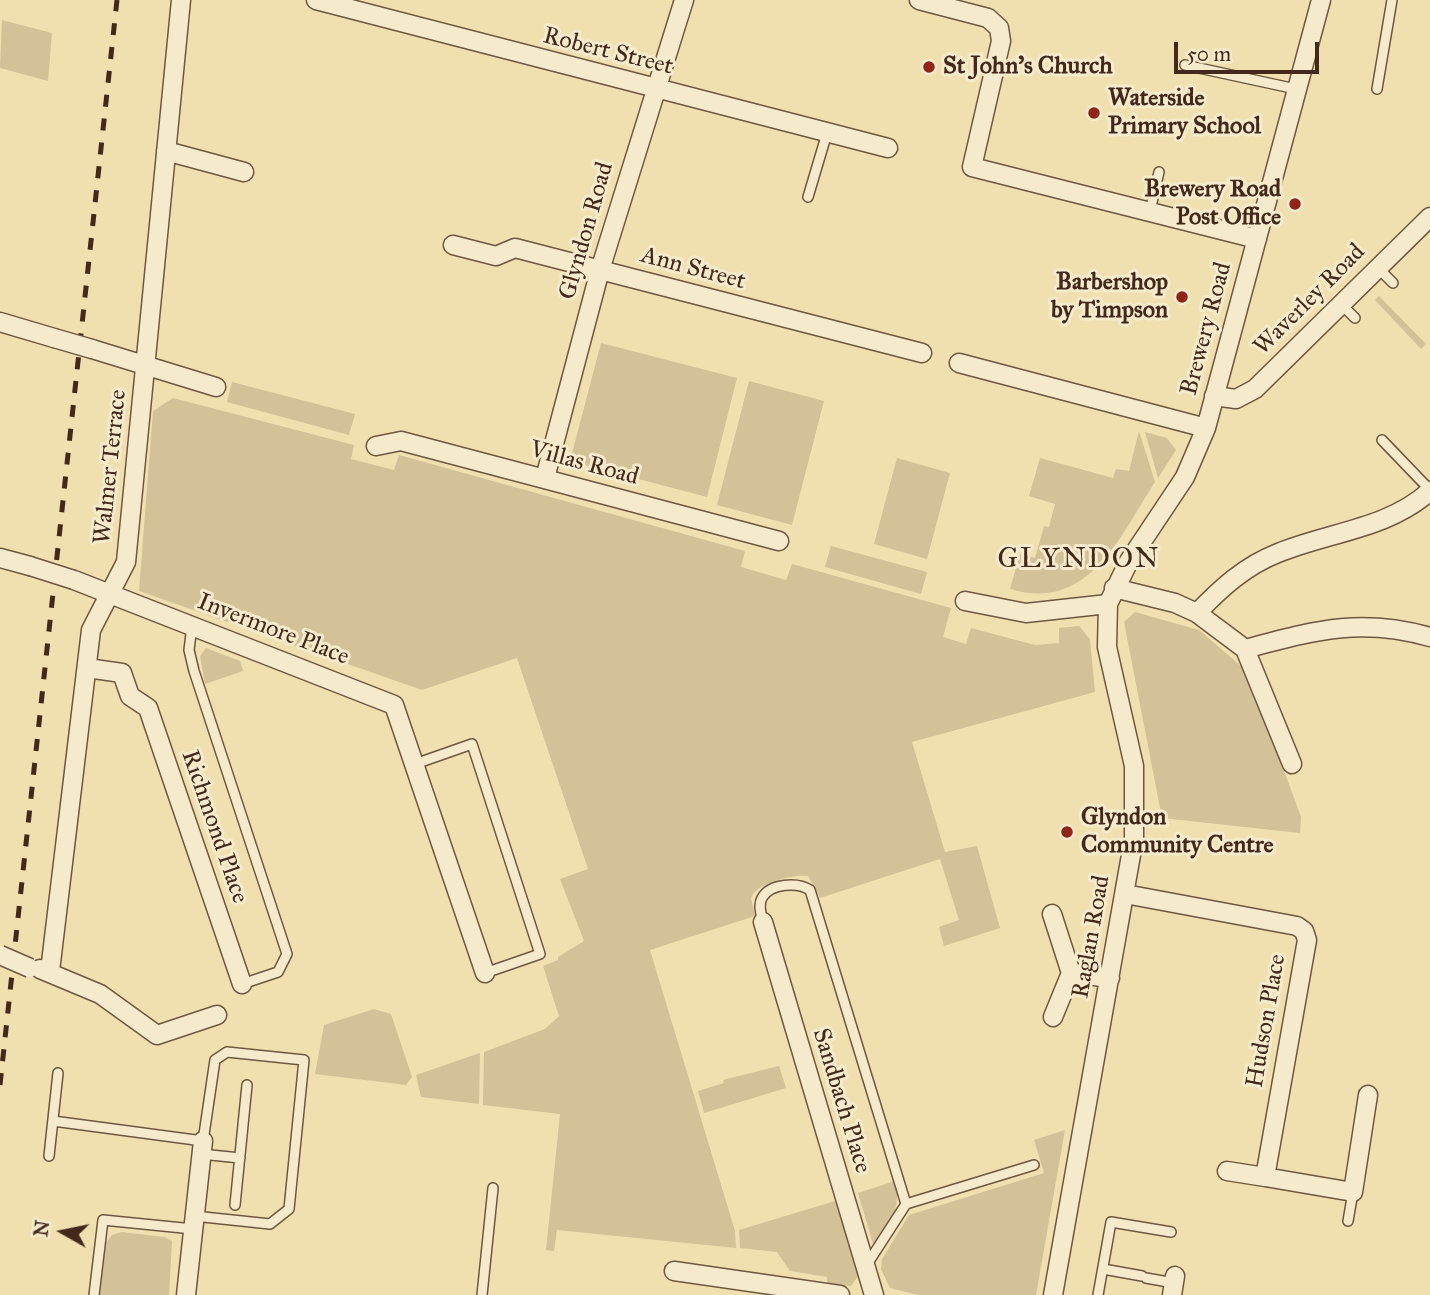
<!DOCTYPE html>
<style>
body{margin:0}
#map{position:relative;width:1430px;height:1295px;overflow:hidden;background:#f0e0b0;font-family:"IM FELL Great Primer",serif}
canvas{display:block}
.north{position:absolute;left:28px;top:1197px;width:70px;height:70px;-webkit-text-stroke:5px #f5ebcc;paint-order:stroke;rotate:279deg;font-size:19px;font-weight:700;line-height:28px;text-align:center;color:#43291b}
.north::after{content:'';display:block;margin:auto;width:24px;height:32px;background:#43291b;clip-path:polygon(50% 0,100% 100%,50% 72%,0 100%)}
.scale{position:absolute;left:1174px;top:42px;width:145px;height:32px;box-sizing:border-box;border:4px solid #43291b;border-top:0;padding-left:9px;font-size:21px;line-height:24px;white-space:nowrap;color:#43291b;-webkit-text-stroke:5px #f5ebcc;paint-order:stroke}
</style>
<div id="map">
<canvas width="1430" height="1295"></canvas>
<div class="north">N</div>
<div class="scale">50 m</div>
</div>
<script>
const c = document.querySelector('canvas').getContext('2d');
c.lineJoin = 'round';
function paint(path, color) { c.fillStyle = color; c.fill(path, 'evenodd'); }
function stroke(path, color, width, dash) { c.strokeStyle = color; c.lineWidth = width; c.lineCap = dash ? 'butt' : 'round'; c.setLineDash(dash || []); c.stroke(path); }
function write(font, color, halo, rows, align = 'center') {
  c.font = font + ' "IM FELL Great Primer",serif'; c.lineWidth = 6; c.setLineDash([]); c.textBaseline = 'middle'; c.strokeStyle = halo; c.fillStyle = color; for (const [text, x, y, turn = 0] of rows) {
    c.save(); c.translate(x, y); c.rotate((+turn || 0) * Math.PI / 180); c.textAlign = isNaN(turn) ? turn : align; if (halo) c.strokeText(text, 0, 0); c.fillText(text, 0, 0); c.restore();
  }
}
const green = new Path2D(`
 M2,20L52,33L48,81L0,68Z
 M1379,296L1426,344L1421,349L1375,300Z
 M601,343L737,378L707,497L570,461Z
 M749,381L824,401L792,525L717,505Z
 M232,382L355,414L349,435L227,402Z
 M173,398L354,445L351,459L394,470L399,455L745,551L741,567L786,580L792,564L951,608L943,637L966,644L971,628L1035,645L1059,643V628L1079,626L1090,639L1095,692L912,742L945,852L977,846L1000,928L944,946L939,927L959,920L940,859L820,898L808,876C793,874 756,883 751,898L755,916L650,950L735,1231L736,1248L557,1230L554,1251L546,1250L560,1114L483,1105L484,1052L545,1029L559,1016L543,966L558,960V957L584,941L560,879L588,869L517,658L422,690L139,591L153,411Z
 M1139,431L1155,482C1120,536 1089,613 1010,589L1020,554L1035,558L1044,526L1049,527L1055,504L1029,496L1040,458L1113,478L1116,469L1129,471Z
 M1145,432L1167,438L1176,450L1158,478Z
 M897,458L950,473L927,559L874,544Z
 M831,546L927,572L921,594L825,567Z
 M1135,612L1199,630L1248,672L1301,817L1300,833L1162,818L1124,622Z
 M206,648L240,661L243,671L205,684L200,656Z
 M374,1009L391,1014L412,1077L406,1085L315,1074L324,1025Z
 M480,1053L479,1104L421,1097L416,1075Z
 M779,1066L786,1088L704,1113L698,1091L724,1083L723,1080Z
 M1065,1130L1036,1295H918L890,1288L881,1269L882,1259L909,1215L1044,1173L1034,1140Z
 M895,1181C902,1207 890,1225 874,1247L858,1193Z
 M835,1201L859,1275L851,1286L827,1284V1277L790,1271L777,1252L740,1248L739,1230Z
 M122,1232L164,1237L172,1241L169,1295H99L105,1244L112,1235Z`);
const lane = new Path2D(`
 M1185,65L1296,89
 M1377,89L1392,0
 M808,197L827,133
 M1150,211L1159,172
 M1378,268L1393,283
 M1341,304L1355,318
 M1382,440L1430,490
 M192,626L189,650L194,671L287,954L278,972L242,984
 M415,764L472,744L540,954L485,973
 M763,922C761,914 758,905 762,898C770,883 798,882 810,890L906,1204
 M53,1121L203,1141L215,1060L227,1052L304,1060L289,1209L270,1224L194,1216
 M201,1154L240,1158
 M49,1156L58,1073
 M235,1205L247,1085
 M1348,1221L1353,1192
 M866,1266L906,1204L1034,1165
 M1103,1269L1142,1276
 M1146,1278L1174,1283
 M94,1295L103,1220L193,1229
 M482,1295L493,1188
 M1098,1295L1111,1222L1171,1232`);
const street = new Path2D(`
 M316,0L888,148
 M919,0L988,18L999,28L1001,41L972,167L1257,239
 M166,151L244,172
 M453,245L496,256L515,248L922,353
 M0,322L54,338
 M92,349L216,387
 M959,363L1206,428
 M1214,396L1236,399L1255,389L1430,217
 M376,446L401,441L779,541
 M545,478L600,270L684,0
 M0,558L30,566
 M74,580L394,705L485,973
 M1114,588L1175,603L1197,613L1245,649L1292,764
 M965,601L1026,613L1108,604
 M1197,613C1221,588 1245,566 1278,553C1329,532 1388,529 1430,491
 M1245,649C1314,631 1359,617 1430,637
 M87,668L122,673L130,696L148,708L242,984
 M1125,894L1297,926L1304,931L1307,940L1265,1177L1353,1192L1368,1095
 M1052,914L1071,973
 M763,922L874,1295
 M40,969L100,994L157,1035L217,1015
 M50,971L91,630L126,562L181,0
 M1071,973L1110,978
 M1053,1017L1071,973
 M1227,1171L1265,1177
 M674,1271L840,1295
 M186,1295L203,1141
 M1053,1295L1134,838V766L1107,647L1108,604L1129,561L1185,477L1206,428L1321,0
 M1172,1295L1175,1276`);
const rail = new Path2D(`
 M0,1085L117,0`);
const streetBridge = new Path2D(`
 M54,338L92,349
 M30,566L74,580
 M0,955L30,968`);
const markers = [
 [929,67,7,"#8f2418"],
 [1094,113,7,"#8f2418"],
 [1295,204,7,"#8f2418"],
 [1182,297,7,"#8f2418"],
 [1067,832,7,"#8f2418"]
];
const streetNames = [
 ["Robert Street",608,52,14],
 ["Glyndon Road",587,231,-74],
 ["Ann Street",693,269,15],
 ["Waverley Road",1310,300,-45],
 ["Brewery Road",1207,329,-75],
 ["Villas Road",584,464,15],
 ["Walmer Terrace",111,467,-84],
 ["Invermore Place",273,630,21],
 ["Richmond Place",214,827,71],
 ["Raglan Road",1092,937,-80],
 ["Hudson Place",1267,1021,-80],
 ["Sandbach Place",841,1101,73]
];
const poiNames = [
 ["St John's Church",943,67],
 ["Waterside",1108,99],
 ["Primary School",1108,127],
 ["Brewery Road",1281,190,"right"],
 ["Post Office",1281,218,"right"],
 ["Barbershop",1168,283,"right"],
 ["by Timpson",1168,311,"right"],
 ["Glyndon",1081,818],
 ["Community Centre",1081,846]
];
const quarterNames = [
 ["GLYNDON",1079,560]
];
paint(green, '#d3c197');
stroke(lane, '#6e5740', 12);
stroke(street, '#6e5740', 21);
stroke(lane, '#f5ebcc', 9);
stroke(street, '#f5ebcc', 18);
stroke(rail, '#43291b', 5, [12, 12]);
stroke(streetBridge, '#6e5740', 21, []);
stroke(streetBridge, '#f5ebcc', 18);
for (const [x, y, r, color] of markers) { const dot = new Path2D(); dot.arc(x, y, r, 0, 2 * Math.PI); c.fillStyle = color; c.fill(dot); stroke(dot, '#f5ebcc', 2.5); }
write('24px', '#43291b', '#f5ebcc', streetNames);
write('bold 24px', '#43291b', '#f5ebcc', poiNames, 'left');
c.letterSpacing = '2px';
write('28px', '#43291b', '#f5ebcc', quarterNames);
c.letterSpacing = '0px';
</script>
